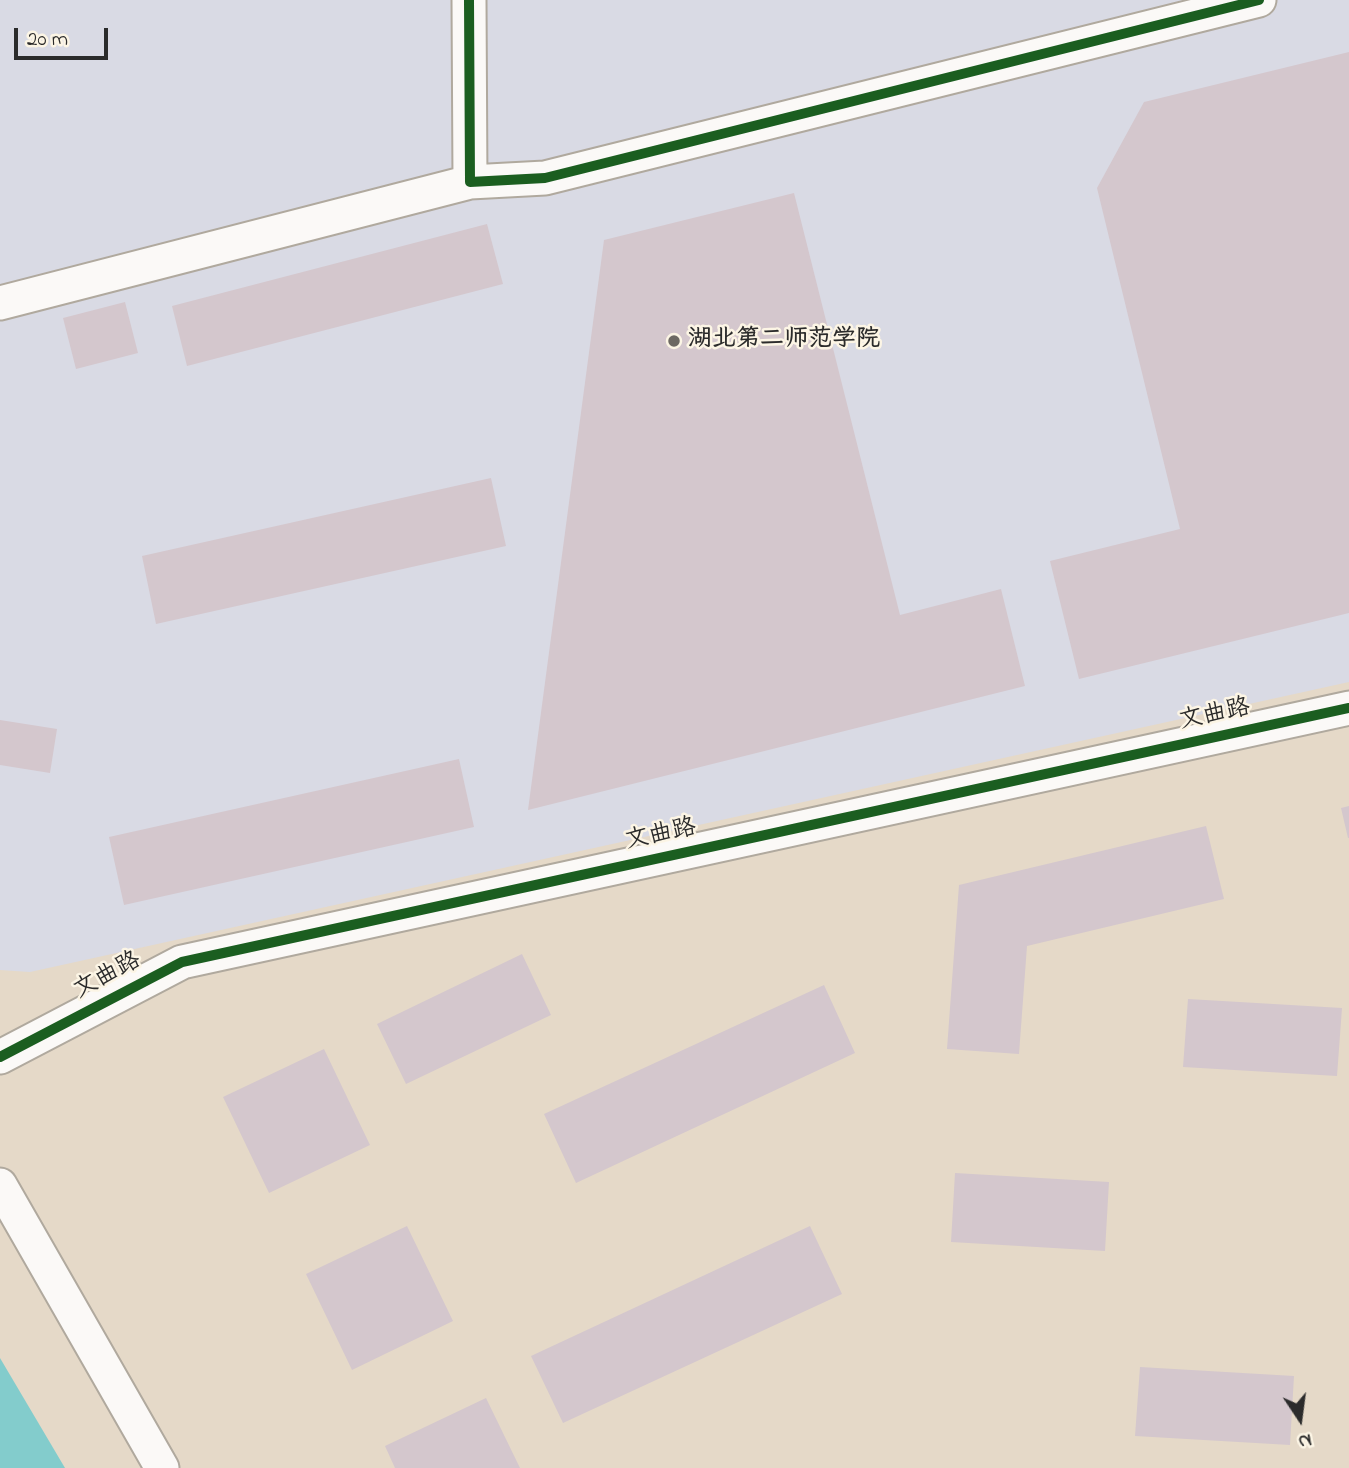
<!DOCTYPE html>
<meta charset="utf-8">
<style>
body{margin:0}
#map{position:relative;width:1349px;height:1468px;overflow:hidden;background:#e5d9c8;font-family:"Indie Flower",sans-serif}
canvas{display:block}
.north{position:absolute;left:1265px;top:1384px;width:70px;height:70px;-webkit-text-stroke:5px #fcf5e5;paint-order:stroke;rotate:167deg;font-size:19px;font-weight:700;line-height:28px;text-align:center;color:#2b2b2b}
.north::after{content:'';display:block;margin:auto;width:24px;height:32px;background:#2b2b2b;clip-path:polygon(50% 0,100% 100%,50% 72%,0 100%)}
.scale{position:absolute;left:14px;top:28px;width:94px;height:32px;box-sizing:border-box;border:4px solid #2b2b2b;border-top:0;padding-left:9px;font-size:21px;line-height:24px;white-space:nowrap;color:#2b2b2b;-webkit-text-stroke:5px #fcf5e5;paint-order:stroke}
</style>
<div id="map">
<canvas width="1349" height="1468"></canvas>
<div class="north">N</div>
<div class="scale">20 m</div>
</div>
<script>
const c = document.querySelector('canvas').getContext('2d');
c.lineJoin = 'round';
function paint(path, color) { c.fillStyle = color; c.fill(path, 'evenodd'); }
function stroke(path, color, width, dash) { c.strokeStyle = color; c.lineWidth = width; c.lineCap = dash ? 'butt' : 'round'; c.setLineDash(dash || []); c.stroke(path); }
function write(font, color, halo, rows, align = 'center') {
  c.font = font + ' "Indie Flower","LXGW WenKai TC",sans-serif'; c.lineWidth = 5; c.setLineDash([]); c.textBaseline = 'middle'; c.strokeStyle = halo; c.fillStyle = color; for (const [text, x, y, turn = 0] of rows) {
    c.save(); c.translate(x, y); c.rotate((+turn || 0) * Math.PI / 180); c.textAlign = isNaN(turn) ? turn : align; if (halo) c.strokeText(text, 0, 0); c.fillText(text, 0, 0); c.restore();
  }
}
const built = new Path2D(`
 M0,0H1349V682L30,972L0,970Z`);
const water = new Path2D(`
 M0,1358L65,1468H0Z`);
const building = new Path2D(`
 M1349,52V613L1079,679L1050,561L1180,529L1097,188L1144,102Z
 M794,193L900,615L1001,589L1025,686L528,810L604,240Z
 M487,224L503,284L187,366L172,306Z
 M125,302L138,353L76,369L63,318Z
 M491,478L506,546L156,624L142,556Z
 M0,720L57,729L50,773L0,765Z
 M459,759L474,827L124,905L109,837Z
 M1349,806V838H1348L1341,808Z
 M1206,826L1224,899L1027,946L1019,1054L947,1049L959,885Z
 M522,954L551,1015L406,1084L377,1024Z
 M824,985L855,1053L576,1183L544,1114Z
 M1188,999L1342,1008L1337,1076L1183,1067Z
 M324,1049L370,1145L269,1193L223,1097Z
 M955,1173L1109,1182L1105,1251L951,1242Z
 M407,1226L453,1321L352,1370L306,1274Z
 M810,1226L842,1294L563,1423L531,1356Z
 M1140,1367L1294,1376L1290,1445L1135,1436Z
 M486,1398L520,1468H395L385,1446Z`);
const street = new Path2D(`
 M469,0L470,182L545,178L1259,0
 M0,303L470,182
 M0,1057L182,962L1349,708
 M0,1185L162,1468`);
const cycleway = new Path2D(`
 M469,0L470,182L545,178L1259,0
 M0,1057L182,962L1349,708`);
const markers = [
 [674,341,7,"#6c6862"]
];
const poiNames = [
 ["湖北第二师范学院",688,341]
];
const streetNames = [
 ["文曲路",1215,716,-12],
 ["文曲路",661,836,-12],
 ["文曲路",108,977,-28]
];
paint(built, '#d9dae4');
paint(water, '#83cccc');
paint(building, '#d4c7cd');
stroke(street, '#b0a99e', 37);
stroke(street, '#fbf9f7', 33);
stroke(cycleway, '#1b5e20', 10);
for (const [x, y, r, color] of markers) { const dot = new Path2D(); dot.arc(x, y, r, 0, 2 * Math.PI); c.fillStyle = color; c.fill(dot); stroke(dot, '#fcf5e5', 2.5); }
write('bold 24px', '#2b2b2b', '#fcf5e5', poiNames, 'left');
write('24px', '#2b2b2b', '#fcf5e5', streetNames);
</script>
